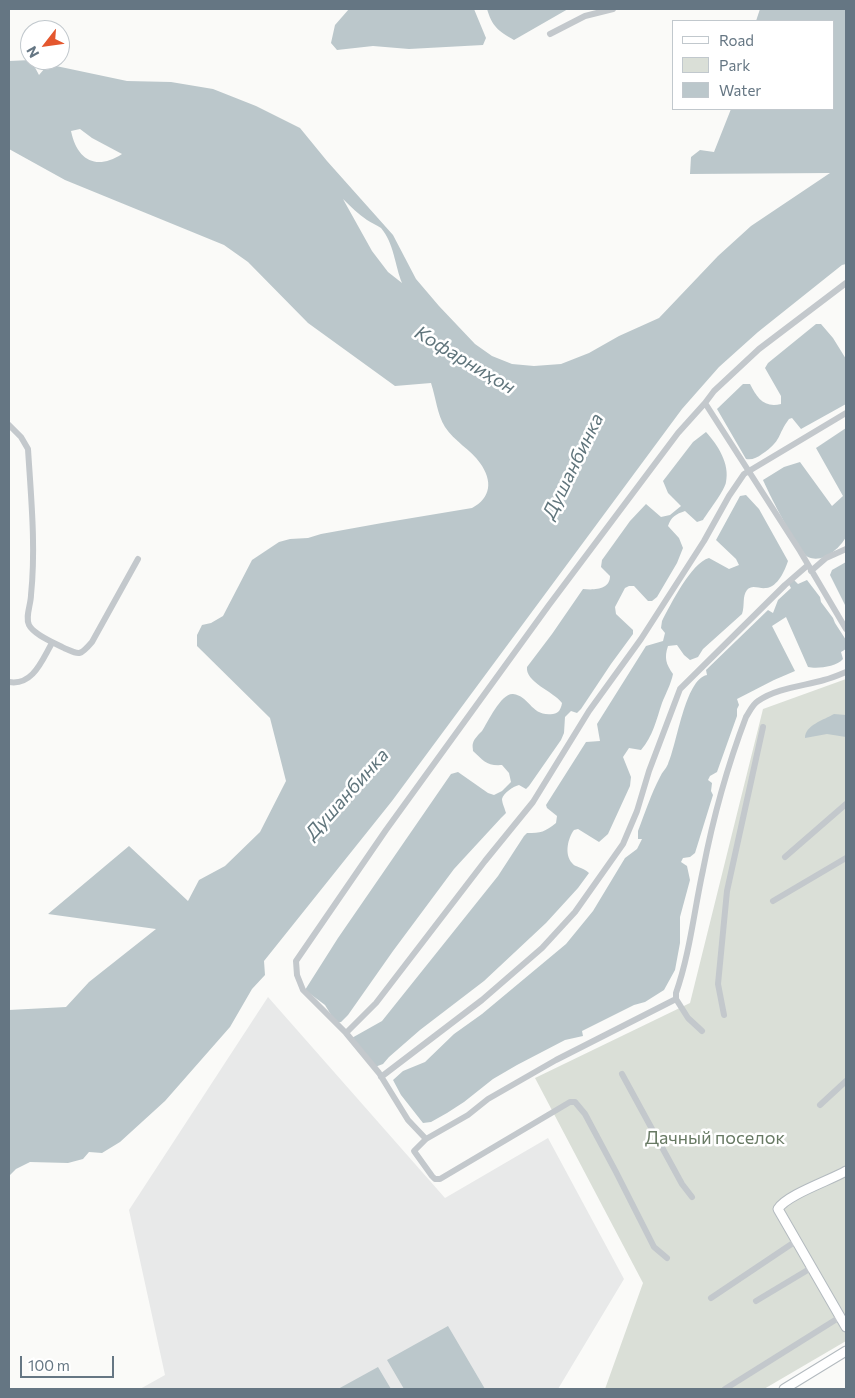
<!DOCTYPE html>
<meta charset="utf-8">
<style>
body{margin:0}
#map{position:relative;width:855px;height:1398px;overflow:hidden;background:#fafaf8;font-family:Commissioner,sans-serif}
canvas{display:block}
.frame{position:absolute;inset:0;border:10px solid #657683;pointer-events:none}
.legend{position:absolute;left:672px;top:20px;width:162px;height:90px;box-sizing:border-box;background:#fff;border:1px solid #c1c8cd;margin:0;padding:6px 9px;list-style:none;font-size:15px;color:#657683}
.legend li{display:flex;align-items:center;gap:10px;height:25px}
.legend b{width:25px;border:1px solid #c1c8cd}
.north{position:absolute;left:20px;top:20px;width:50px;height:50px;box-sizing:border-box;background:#fff;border:1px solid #c1c8cd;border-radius:50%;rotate:240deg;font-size:14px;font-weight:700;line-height:20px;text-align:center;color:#657683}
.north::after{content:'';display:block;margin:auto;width:18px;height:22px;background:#e4572e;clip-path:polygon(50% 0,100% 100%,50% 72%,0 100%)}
.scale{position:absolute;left:20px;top:1356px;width:94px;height:22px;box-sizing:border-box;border:2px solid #657683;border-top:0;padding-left:6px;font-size:15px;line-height:18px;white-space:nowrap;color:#657683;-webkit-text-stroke:4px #fff;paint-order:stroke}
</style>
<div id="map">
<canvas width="855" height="1398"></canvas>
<div class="frame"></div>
<ul class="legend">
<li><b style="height:6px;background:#fff"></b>Road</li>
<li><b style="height:14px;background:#dadfd7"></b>Park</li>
<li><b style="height:14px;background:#bbc7cb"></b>Water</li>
</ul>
<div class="north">N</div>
<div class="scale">100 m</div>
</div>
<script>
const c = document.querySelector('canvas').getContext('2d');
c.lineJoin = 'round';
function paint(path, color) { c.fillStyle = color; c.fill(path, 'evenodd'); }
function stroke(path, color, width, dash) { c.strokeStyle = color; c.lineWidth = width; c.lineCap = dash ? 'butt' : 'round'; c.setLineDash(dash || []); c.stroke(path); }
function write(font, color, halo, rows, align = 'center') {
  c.font = font + ' Commissioner,sans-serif'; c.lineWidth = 5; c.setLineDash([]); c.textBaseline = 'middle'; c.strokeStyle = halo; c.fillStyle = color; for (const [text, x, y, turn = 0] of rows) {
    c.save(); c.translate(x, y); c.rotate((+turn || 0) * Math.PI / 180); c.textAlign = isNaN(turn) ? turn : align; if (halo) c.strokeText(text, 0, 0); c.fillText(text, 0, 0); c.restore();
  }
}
const built = new Path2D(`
 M268,997L445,1198L548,1138L624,1279L558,1389H140L165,1375L129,1210Z`);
const green = new Path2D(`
 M846,679V1341L764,1389H605L643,1283L535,1078L690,1003L763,709Z`);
const water = new Path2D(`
 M349,9H474L486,38L483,45L409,49L373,46L337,50L331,43L335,25Z
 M487,9H568L514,40C498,31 492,26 487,9Z
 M760,9H846V264L842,265L758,332L719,367L682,409L392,801L264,961L265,975L252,989L230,1027L165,1101L120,1142L102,1153L89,1152L83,1159L68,1163L30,1162L16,1169L9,1176V1010L66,1007L89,982L156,929L48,914L129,846L188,901L199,880L225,866L260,832L286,781L270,718L197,646V635L202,625L211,623L223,616L252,560L279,542L290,539L308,538L321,534L382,523L472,508C491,498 493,481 480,463C471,450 454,441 445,427C437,414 436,398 431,383L395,386L308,323L248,262L224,245L65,180L9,149V61L31,60L39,75L45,68L56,66L127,81L171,82L213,89L256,106L300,128L327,161L393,235L416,279L439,306L475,344L492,356L512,364L534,366L561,364L589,353L619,336L659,318L718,256L751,226L830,173L690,174L691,157L700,150L714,152L731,109H834V21H756ZM80,129L92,138L122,154C96,171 77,160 71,131ZM343,199C351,207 358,214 367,220C371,223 377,225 381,228C394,243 395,266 402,283L388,272L372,251Z
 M816,324H821L833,338L846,359V404L801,429L792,418L789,419C777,435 782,441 762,454C757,458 752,460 746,459L717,409L743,384H750C757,398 764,408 781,404V396L765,368L768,363Z
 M846,428V537C840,548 823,564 808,557C798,551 769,494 763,480L784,467L800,462L832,506L843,496L816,448Z
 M706,432C718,445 730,464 726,482C725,490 708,512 703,520L697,522L685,511C676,514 671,517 668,526L679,538L683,548L677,563L657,597L652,601H648L634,586H629L625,588L615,607L616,614L633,630V634L611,664L581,709L577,713L571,711L565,717L564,733L561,740L529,786L526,789L519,785C514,786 503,793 502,799C502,803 505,809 506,813L501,818L454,869L393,951L348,1015L341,1022L336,1023L325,1005L305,990L338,938L451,774L458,772L488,793L494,795L502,791L511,782L509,773L502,765C486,766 484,761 473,751C473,748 472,746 473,743C474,739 479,734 482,731C488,722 501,693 513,694C530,696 531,717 553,714C559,713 561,709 562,703C553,691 525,682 527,667L552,634L583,589C594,590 610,590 610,576L601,567L602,560L630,521L646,504L661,517L670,515L681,506L668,493L663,481L693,442Z
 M746,495L759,509L788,561C785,570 778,587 766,588C759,589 752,584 747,590C742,596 745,606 742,614L703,649L698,657L690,660L684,655L677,645L668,646C664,658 666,664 673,674C671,684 666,693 662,703C656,721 653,736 641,750L629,748L623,757L631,777L630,786L608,834L599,842L578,829L574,830C568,838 564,854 572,863C574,867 583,867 589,873L578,888L546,923L484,981L420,1030L389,1057L383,1064L375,1067L350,1039L382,1021L498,876L524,836L527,833C541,833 545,832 556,823L557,816L547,808L546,805L586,742L600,741L597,724L646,646L663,641L665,633L661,628L662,621C671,604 691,563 709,558L729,569L739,565L736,559L716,540L740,496Z
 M846,562V607L830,575L832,570Z
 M794,580L798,584L807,580L820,597L821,602L833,618L835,623L846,640V649L841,652L843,659C836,667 817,669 808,667L786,617L772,626L795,671L774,680L737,699L739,705L737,709V716L717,772L710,776L708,780L712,783L711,791L713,795L695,853L690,857L683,858L681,862L687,866L690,880L680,917V943L675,970L664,990L645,1002L634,1005L582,1031L583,1036L565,1040L517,1065L493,1079L464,1102L447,1113L431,1122L423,1123L401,1095L393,1080L403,1071L425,1062L454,1034L482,1014L566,944L593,911L625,858L637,849L642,839H638V831C645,813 651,794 660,777C662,772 666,769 668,764C677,745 685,679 707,675L706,670L768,610L773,613L778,600L791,588L788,583Z
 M834,714L846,715V737L827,734L805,738C805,725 824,720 834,714Z
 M448,1326L485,1389H404L387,1360Z
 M378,1367L391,1389H338Z`);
const street = new Path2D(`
 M550,34L585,16L613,9
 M846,283L759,349L714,391L705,403L800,551L846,629
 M9,425L21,437L28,449C31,497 36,547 31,595C31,604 25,617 29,625C34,635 55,643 64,648C80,655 80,656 92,642L138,559
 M811,571L826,558L846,549
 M9,682C33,686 42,660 52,643
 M785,857L846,804
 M773,901L846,858
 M676,999V993C690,953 694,911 703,870C713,818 727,767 746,717C750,711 752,705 758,701C777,688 803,686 824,680C832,678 839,675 846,672
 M724,1015L718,984L727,891L763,727
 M346,1033L303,990L297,975L296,961L386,830L549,605L678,433L705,403
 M622,1074L682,1184L692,1197
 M381,1077L482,1000L542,948L575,912L623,844L637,811L649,771L680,689L785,585L808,565
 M820,1105L846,1081
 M426,1139L408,1120L379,1073L346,1033L376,1003L485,861L533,802L589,711L641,639L704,541L729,496L744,474L846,413
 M667,1258L654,1247L616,1172L585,1114L575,1102H570L440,1179H435L432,1176L414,1151L426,1139L468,1115L488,1099L556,1060L676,999L688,1018L702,1031
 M711,1298L796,1241
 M756,1301L811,1268
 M725,1389L840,1317`);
const secondary = new Path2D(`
 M846,1171C831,1180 786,1195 778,1209L846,1327
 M784,1389L846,1351`);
const parkNames = [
 ["Дачный поселок",715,1138]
];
const waterNames = [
 ["Кофарниҳон",465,360,31],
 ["Душанбинка",573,466,-64],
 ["Душанбинка",347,794,-48]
];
paint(built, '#e8e9e9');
paint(green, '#dadfd7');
paint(water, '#bbc7cb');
stroke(secondary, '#b3babf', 11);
stroke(street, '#c3c8cc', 6);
stroke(secondary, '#fff', 9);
write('18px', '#687a64', '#fff', parkNames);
write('italic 19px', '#60757c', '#fff', waterNames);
</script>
